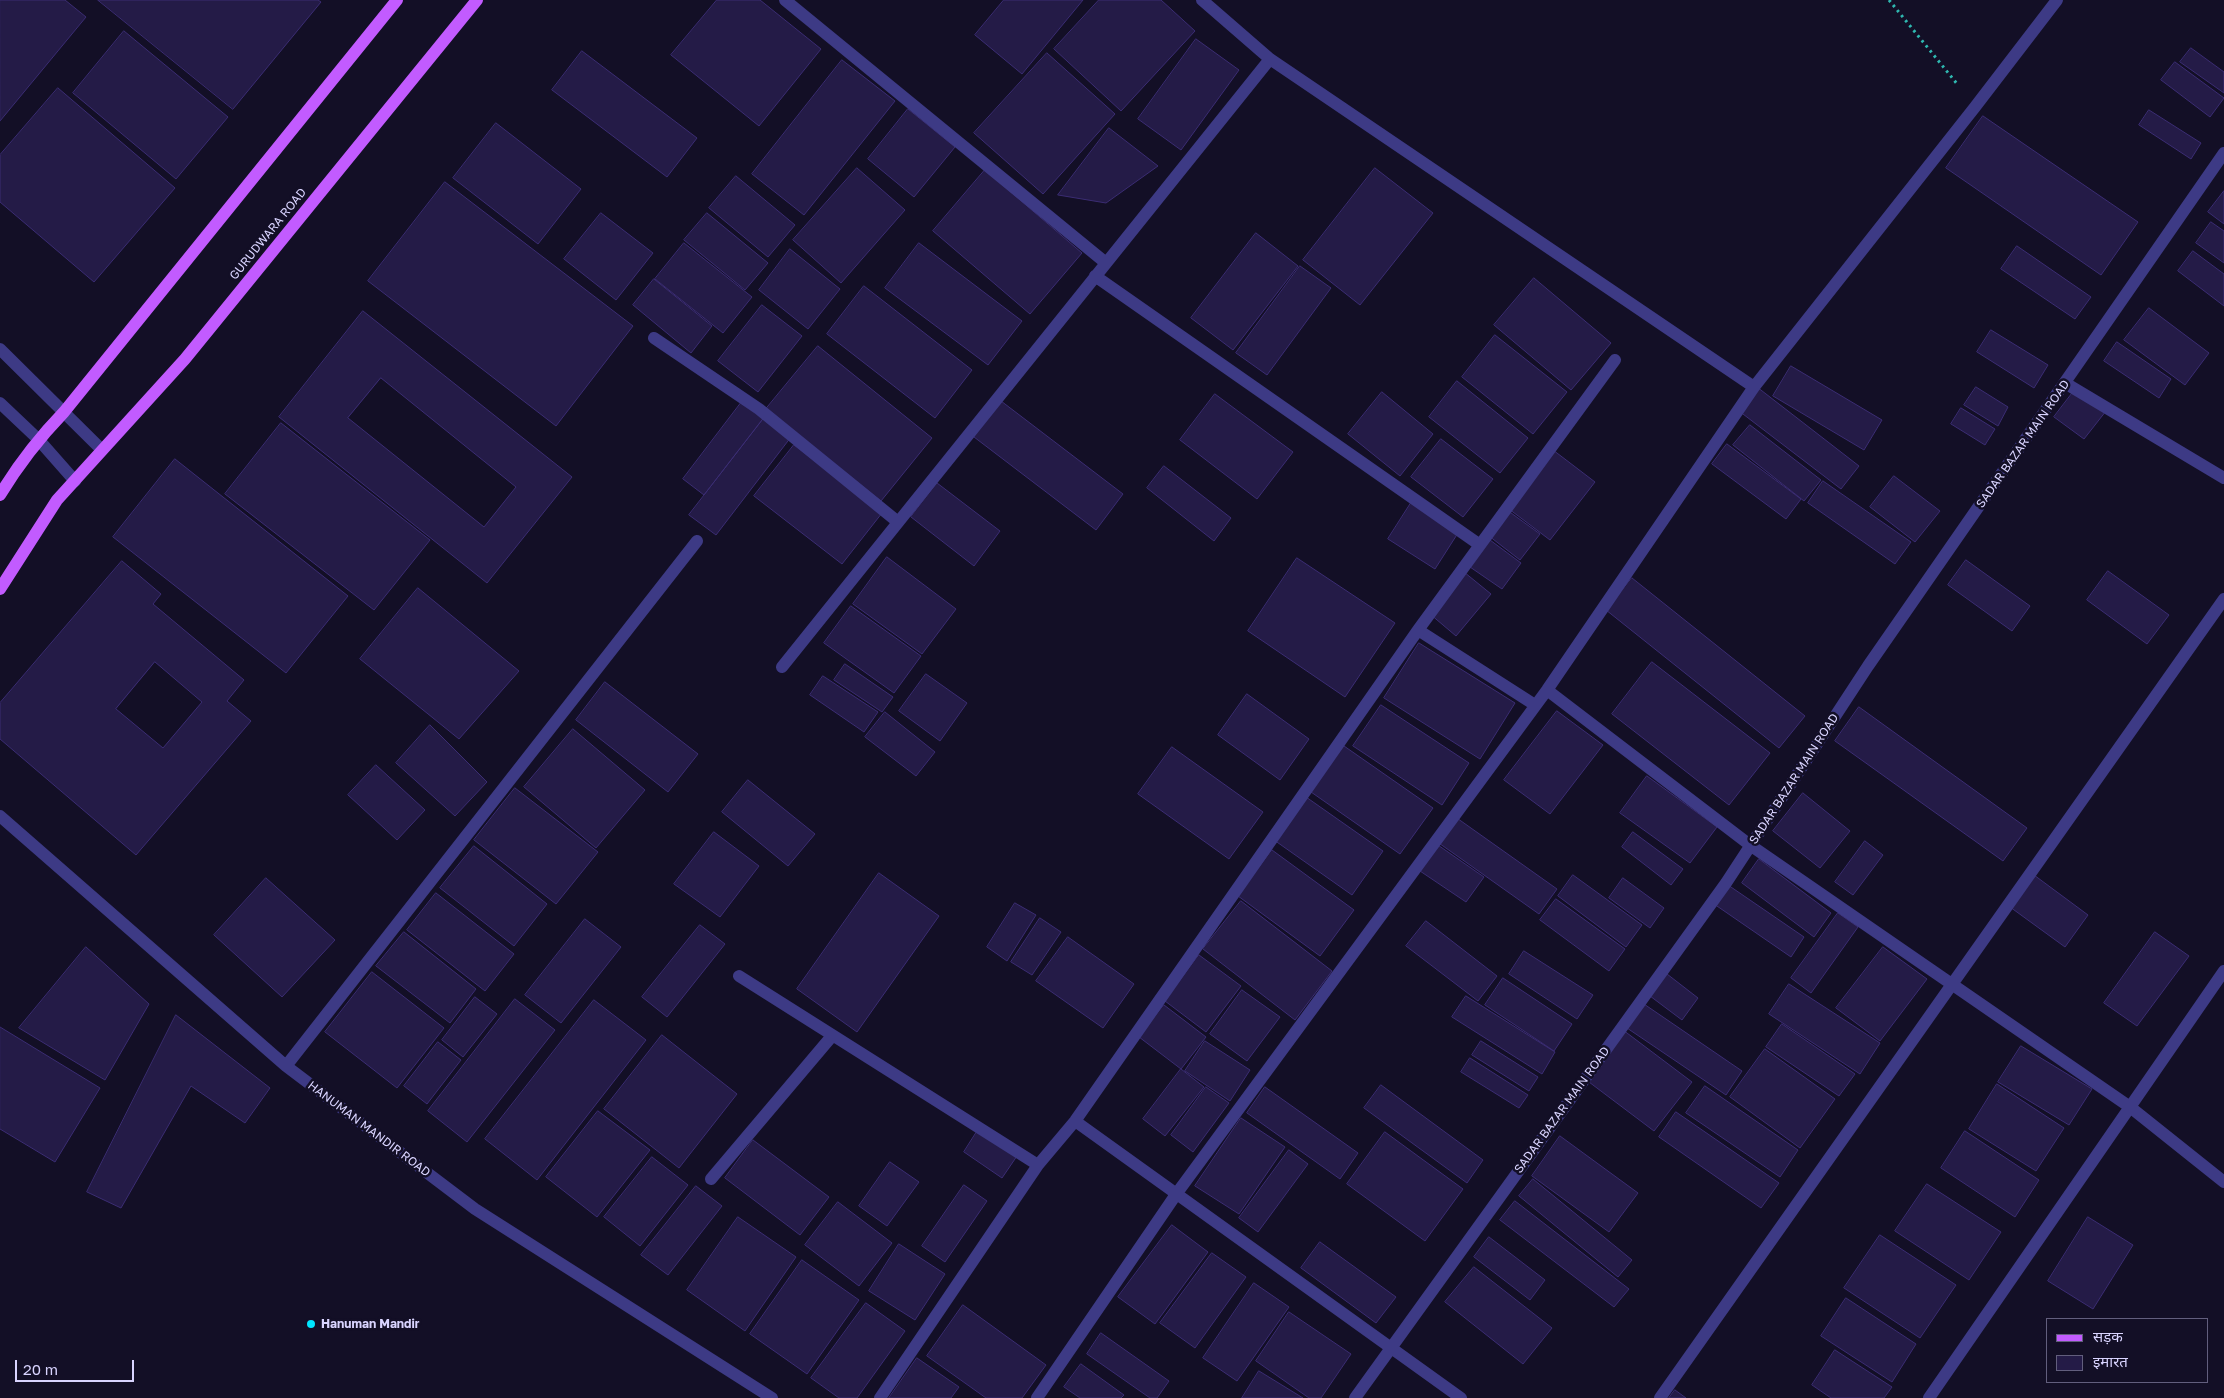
<!DOCTYPE html>
<meta charset="utf-8">
<style>
body{margin:0}
#map{position:relative;width:2224px;height:1398px;overflow:hidden;background:#130f26;font-family:"Golos Text","Noto Sans Devanagari",sans-serif}
canvas{display:block}
.legend{position:absolute;left:2046px;top:1318px;width:162px;height:65px;box-sizing:border-box;background:#130f26;border:1px solid #625e7d;margin:0;padding:6px 9px;list-style:none;font-size:15px;color:#d9d4ff}
.legend li{display:flex;align-items:center;gap:10px;height:25px}
.legend b{width:25px;border:1px solid #625e7d}
.scale{position:absolute;left:15px;top:1360px;width:119px;height:22px;box-sizing:border-box;border:2px solid #d9d4ff;border-top:0;padding-left:6px;font-size:15px;line-height:18px;white-space:nowrap;color:#d9d4ff;-webkit-text-stroke:4px #130f26;paint-order:stroke}
</style>
<div id="map">
<canvas width="2224" height="1398"></canvas>
<ul class="legend">
<li><b style="height:6px;background:#c25bff"></b>सड़क</li>
<li><b style="height:14px;background:#241b47"></b>इमारत</li>
</ul>
<div class="scale">20 m</div>
</div>
<script>
const c = document.querySelector('canvas').getContext('2d');
c.lineJoin = 'round';
function paint(path, color) { c.fillStyle = color; c.fill(path, 'evenodd'); }
function stroke(path, color, width, dash) { c.strokeStyle = color; c.lineWidth = width; c.lineCap = dash ? 'butt' : 'round'; c.setLineDash(dash || []); c.stroke(path); }
function write(font, color, halo, rows, align = 'center') {
  c.font = font + ' "Golos Text",sans-serif'; c.lineWidth = 5; c.setLineDash([]); c.textBaseline = 'middle'; c.strokeStyle = halo; c.fillStyle = color; for (const [text, x, y, turn = 0] of rows) {
    c.save(); c.translate(x, y); c.rotate((+turn || 0) * Math.PI / 180); c.textAlign = isNaN(turn) ? turn : align; if (halo) c.strokeText(text, 0, 0); c.fillText(text, 0, 0); c.restore();
  }
}
const building = new Path2D(`
 M0,0H65L86,17L0,121Z
 M98,0H318L321,2L233,109Z
 M717,0H760L821,49L759,126L671,55Z
 M1004,0H1083L1022,74L975,35Z
 M1099,0H1161L1195,31L1121,111L1054,49Z
 M124,31L228,117L176,179L73,93Z
 M1196,39L1239,70L1181,150L1138,119Z
 M2191,48L2224,72V93L2180,62Z
 M582,51L697,138L667,177L552,90Z
 M1047,53L1115,114L1043,194L974,133Z
 M842,60L895,101L804,215L752,174Z
 M2175,62L2224,98L2210,117L2161,80Z
 M58,88L175,188L94,282L0,202V155Z
 M908,109L955,147L914,197L868,159Z
 M2149,110L2201,143L2191,159L2139,125Z
 M1983,116L2138,222L2101,275L1946,168Z
 M496,123L581,189L538,244L453,178Z
 M1109,128L1158,166L1106,203L1058,195Z
 M857,168L905,210L841,283L793,240Z
 M1375,168L1433,213L1360,305L1303,260Z
 M985,170L1082,253L1030,314L933,231Z
 M736,176L795,225L768,257L709,208Z
 M445,182L633,326L556,426L368,281Z
 M2224,191V224L2208,212Z
 M601,213L653,253L616,300L564,259Z
 M707,213L768,263L745,290L684,240Z
 M2211,222L2224,231V263L2196,243Z
 M1256,233L1298,266L1233,350L1191,318Z
 M684,243L752,297L723,333L655,279Z
 M919,243L1022,321L988,365L885,288Z
 M2017,246L2091,297L2075,319L2001,269Z
 M790,249L840,289L808,329L759,290Z
 M2193,251L2224,274V306L2178,271Z
 M1300,266L1331,288L1267,375L1236,353Z
 M1534,278L1611,343L1571,390L1494,325Z
 M654,279L712,326L691,353L633,305Z
 M864,286L972,370L935,418L827,334Z
 M762,305L802,336L758,392L718,361Z
 M2149,308L2209,353L2185,385L2124,340Z
 M363,311L572,477L487,583L279,417ZM381,378L516,487L484,527L348,418Z
 M1991,330L2048,365L2034,388L1977,352Z
 M1495,335L1567,392L1533,434L1462,377Z
 M2117,342L2171,379L2159,398L2104,361Z
 M818,346L932,438L881,501L766,409Z
 M1791,366L1882,420L1864,450L1773,396Z
 M1457,381L1528,438L1500,473L1429,417Z
 M1757,387L1859,466L1841,489L1739,411Z
 M1976,387L2008,407L1998,426L1964,405Z
 M2074,391L2106,411L2084,439L2054,417Z
 M1382,392L1433,434L1400,476L1348,434Z
 M1215,394L1293,452L1257,499L1180,440Z
 M744,399L765,416L704,495L683,479Z
 M1001,401L1123,494L1096,530L974,437Z
 M1961,408L1995,429L1985,445L1951,424Z
 M765,417L791,437L716,535L689,515Z
 M281,423L430,540L374,610L225,494Z
 M1750,425L1821,480L1804,501L1733,445Z
 M1441,439L1493,479L1463,517L1411,477Z
 M1727,444L1801,499L1786,519L1712,464Z
 M794,445L882,513L842,564L754,496Z
 M1553,450L1595,482L1550,540L1509,509Z
 M175,459L348,596L286,673L113,537Z
 M1164,466L1231,518L1214,541L1147,488Z
 M1894,476L1940,511L1915,542L1870,507Z
 M1823,481L1911,542L1895,564L1808,503Z
 M937,483L1000,531L974,566L911,517Z
 M1411,503L1458,533L1435,569L1388,539Z
 M1507,510L1540,534L1520,560L1489,536Z
 M1490,540L1521,563L1502,589L1470,567Z
 M887,557L956,609L922,654L853,604Z
 M1297,558L1395,623L1345,697L1248,631Z
 M1966,560L2030,606L2012,631L1948,585Z
 M122,561L161,594L153,604L244,680L227,701L251,721L136,855L0,739V703ZM155,662L202,702L163,748L116,709Z
 M2108,571L2169,615L2147,644L2087,600Z
 M1464,572L1491,594L1456,636L1430,614Z
 M1632,578L1805,716L1779,748L1606,610Z
 M418,588L519,671L459,739L360,659Z
 M851,606L921,656L894,693L824,643Z
 M1419,643L1515,703L1480,759L1384,698Z
 M1652,662L1770,753L1729,805L1612,714Z
 M845,664L893,697L882,712L834,680Z
 M926,674L967,703L940,741L899,711Z
 M823,676L878,712L864,732L810,695Z
 M605,682L698,754L668,792L576,720Z
 M1247,694L1309,739L1280,780L1218,735Z
 M1381,705L1469,763L1442,805L1353,746Z
 M1859,707L2027,828L2003,861L1835,741Z
 M1557,711L1603,745L1550,814L1504,780Z
 M885,712L935,752L916,776L865,737Z
 M430,725L487,782L455,816L396,763Z
 M573,729L645,790L596,848L524,787Z
 M1344,746L1433,808L1400,854L1311,792Z
 M1172,747L1263,812L1229,859L1138,794Z
 M376,765L425,810L397,840L348,795Z
 M1647,776L1717,827L1690,863L1620,813Z
 M748,780L815,834L788,866L722,812Z
 M515,788L598,852L556,904L474,840Z
 M1803,793L1850,831L1820,868L1773,831Z
 M1306,797L1383,851L1352,895L1274,840Z
 M1454,816L1557,889L1539,914L1436,841Z
 M714,832L759,866L720,917L674,884Z
 M1633,832L1683,869L1671,885L1622,847Z
 M1865,841L1883,855L1853,895L1835,882Z
 M1435,843L1484,877L1466,902L1417,869Z
 M474,846L547,904L514,946L440,888Z
 M1272,850L1354,910L1320,956L1238,896Z
 M1759,859L1831,913L1814,937L1742,883Z
 M879,873L939,916L857,1032L797,989Z
 M1573,875L1642,925L1626,947L1558,896Z
 M2034,875L2088,915L2065,947L2010,907Z
 M266,878L335,940L282,997L214,935Z
 M1623,878L1664,908L1650,928L1609,898Z
 M1728,885L1804,937L1791,957L1714,904Z
 M436,893L514,954L485,991L407,930Z
 M1556,899L1625,949L1609,971L1540,920Z
 M1241,901L1332,971L1295,1020L1203,949Z
 M1015,903L1036,915L1007,961L987,947Z
 M1838,913L1858,927L1811,993L1791,978Z
 M1040,918L1061,932L1032,975L1011,962Z
 M585,919L621,947L561,1023L525,995Z
 M1426,921L1497,976L1478,1001L1406,946Z
 M700,925L725,944L667,1017L642,997Z
 M404,932L476,989L450,1023L376,966Z
 M2155,932L2189,956L2137,1026L2104,1003Z
 M1068,937L1134,984L1103,1028L1036,981Z
 M86,947L149,1004L105,1080L19,1028Z
 M1883,947L1927,979L1880,1041L1836,1008Z
 M1524,951L1593,995L1577,1019L1509,974Z
 M1199,955L1241,986L1206,1032L1165,1001Z
 M372,972L444,1028L397,1088L325,1032Z
 M1667,974L1698,998L1682,1020L1650,996Z
 M1503,978L1572,1024L1554,1051L1485,1005Z
 M1789,984L1880,1043L1860,1074L1769,1014Z
 M1242,990L1280,1017L1247,1061L1210,1034Z
 M1466,996L1555,1052L1542,1074L1452,1017Z
 M475,997L497,1014L463,1057L442,1040Z
 M515,999L555,1030L467,1142L428,1111Z
 M594,1000L646,1040L537,1180L485,1139Z
 M1641,1002L1742,1071L1726,1095L1624,1026Z
 M1164,1005L1206,1037L1181,1069L1139,1037Z
 M176,1015L270,1088L245,1123L191,1086L121,1208L87,1192Z
 M1782,1024L1855,1074L1839,1096L1766,1047Z
 M0,1027L100,1088L55,1162L0,1129Z
 M1623,1030L1692,1082L1654,1131L1585,1079Z
 M662,1035L737,1094L679,1168L604,1109Z
 M1205,1041L1250,1070L1230,1101L1185,1071Z
 M1481,1041L1538,1077L1529,1091L1472,1055Z
 M438,1042L461,1060L427,1104L404,1086Z
 M2021,1046L2092,1089L2069,1125L1998,1082Z
 M1765,1049L1835,1099L1800,1148L1730,1097Z
 M1470,1058L1528,1095L1519,1108L1461,1072Z
 M1181,1069L1204,1087L1165,1136L1143,1119Z
 M1997,1084L2064,1128L2036,1171L1969,1129Z
 M1381,1085L1483,1160L1467,1183L1364,1108Z
 M1705,1086L1798,1150L1780,1177L1686,1113Z
 M1206,1087L1229,1103L1193,1152L1171,1135Z
 M1265,1087L1358,1153L1340,1179L1247,1113Z
 M598,1111L650,1150L597,1217L546,1177Z
 M1676,1112L1779,1183L1761,1208L1659,1137Z
 M1241,1118L1285,1147L1239,1214L1195,1186Z
 M978,1130L1017,1156L1002,1178L964,1152Z
 M1965,1131L2039,1180L2015,1217L1941,1168Z
 M1385,1132L1463,1189L1425,1241L1347,1184Z
 M1560,1136L1638,1193L1609,1232L1532,1176Z
 M753,1140L829,1197L800,1235L725,1178Z
 M1289,1150L1308,1164L1258,1232L1239,1218Z
 M652,1157L688,1185L640,1246L604,1217Z
 M890,1162L919,1182L887,1226L859,1206Z
 M1533,1179L1632,1260L1618,1277L1519,1196Z
 M1927,1184L2001,1232L1969,1280L1895,1231Z
 M964,1185L987,1201L945,1262L922,1246Z
 M696,1186L722,1206L668,1275L641,1255Z
 M1515,1201L1629,1289L1614,1307L1500,1220Z
 M838,1202L892,1243L859,1286L805,1245Z
 M738,1217L796,1257L745,1331L687,1290Z
 M2088,1217L2133,1245L2093,1309L2048,1281Z
 M1172,1225L1208,1252L1155,1324L1118,1297Z
 M1880,1235L1956,1285L1920,1338L1844,1288Z
 M1489,1237L1545,1280L1530,1300L1474,1257Z
 M1320,1242L1396,1297L1376,1323L1301,1268Z
 M899,1244L945,1274L915,1320L869,1291Z
 M1212,1253L1246,1277L1195,1348L1160,1323Z
 M802,1260L859,1300L807,1374L750,1334Z
 M1474,1267L1552,1328L1523,1364L1445,1302Z
 M1254,1283L1289,1307L1237,1381L1203,1358Z
 M1846,1298L1916,1344L1892,1382L1821,1336Z
 M866,1303L905,1331L857,1398H839L811,1378Z
 M963,1305L1046,1365L1022,1398H986L927,1356Z
 M1289,1312L1351,1354L1321,1398H1309L1256,1361Z
 M1101,1333L1169,1381L1157,1398H1150L1087,1354Z
 M1835,1350L1892,1387L1884,1398H1831L1812,1385Z
 M917,1358L959,1387L951,1398H889Z
 M1081,1364L1124,1395L1121,1398H1080L1064,1387Z
 M1259,1371L1303,1398H1242Z
 M1675,1390L1686,1398H1669Z`);
const path = new Path2D(`
 M1889,0L1958,85`);
const minor = new Path2D(`
 M785,0L1106,263
 M1202,0L1270,59L1754,387
 M1095,276L1480,545
 M654,338L759,409L898,522
 M0,349L102,450
 M2065,383L2224,478
 M0,403L38,439L75,481
 M1418,630L1535,705
 M782,667L1270,59
 M1547,690L1750,845L2130,1107L2224,1182
 M0,816L286,1066L475,1209L772,1398
 M739,976L1038,1165
 M286,1066L697,541
 M1075,1121L1461,1398
 M711,1179L832,1036
 M880,1398L1038,1165L1075,1121L1418,630L1615,360
 M1037,1398L1177,1193L1547,690L1754,387L1975,107L2057,0
 M1355,1398L1726,883L1868,666L2224,153
 M1660,1398L2224,599
 M1929,1398L2224,971`);
const major = new Path2D(`
 M0,495C18,465 39,438 64,412L397,0
 M0,589L57,500L185,359L477,0`);
const markers = [
 [311,1324,5,"#00e5ff"]
];
const streetNames = [
 ["GURUDWARA ROAD",268,234,-51],
 ["SADAR BAZAR MAIN ROAD",2023,444,-55],
 ["SADAR BAZAR MAIN ROAD",1794,779,-57],
 ["SADAR BAZAR MAIN ROAD",1562,1110,-54],
 ["HANUMAN MANDIR ROAD",369,1129,37]
];
const poiNames = [
 ["Hanuman Mandir",321,1324]
];
paint(building, '#241b47');
stroke(building, '#3b2d73', 1);
stroke(path, '#2fb8b0', 3, [2.5, 4]);
stroke(minor, '#3d3a85', 12);
stroke(major, '#c25bff', 12);
for (const [x, y, r, color] of markers) { const dot = new Path2D(); dot.arc(x, y, r, 0, 2 * Math.PI); c.fillStyle = color; c.fill(dot); stroke(dot, '#130f26', 2); }
write('12px', '#d9d4ff', '#130f26', streetNames);
write('bold 12px', '#d9d4ff', '#130f26', poiNames, 'left');
</script>
